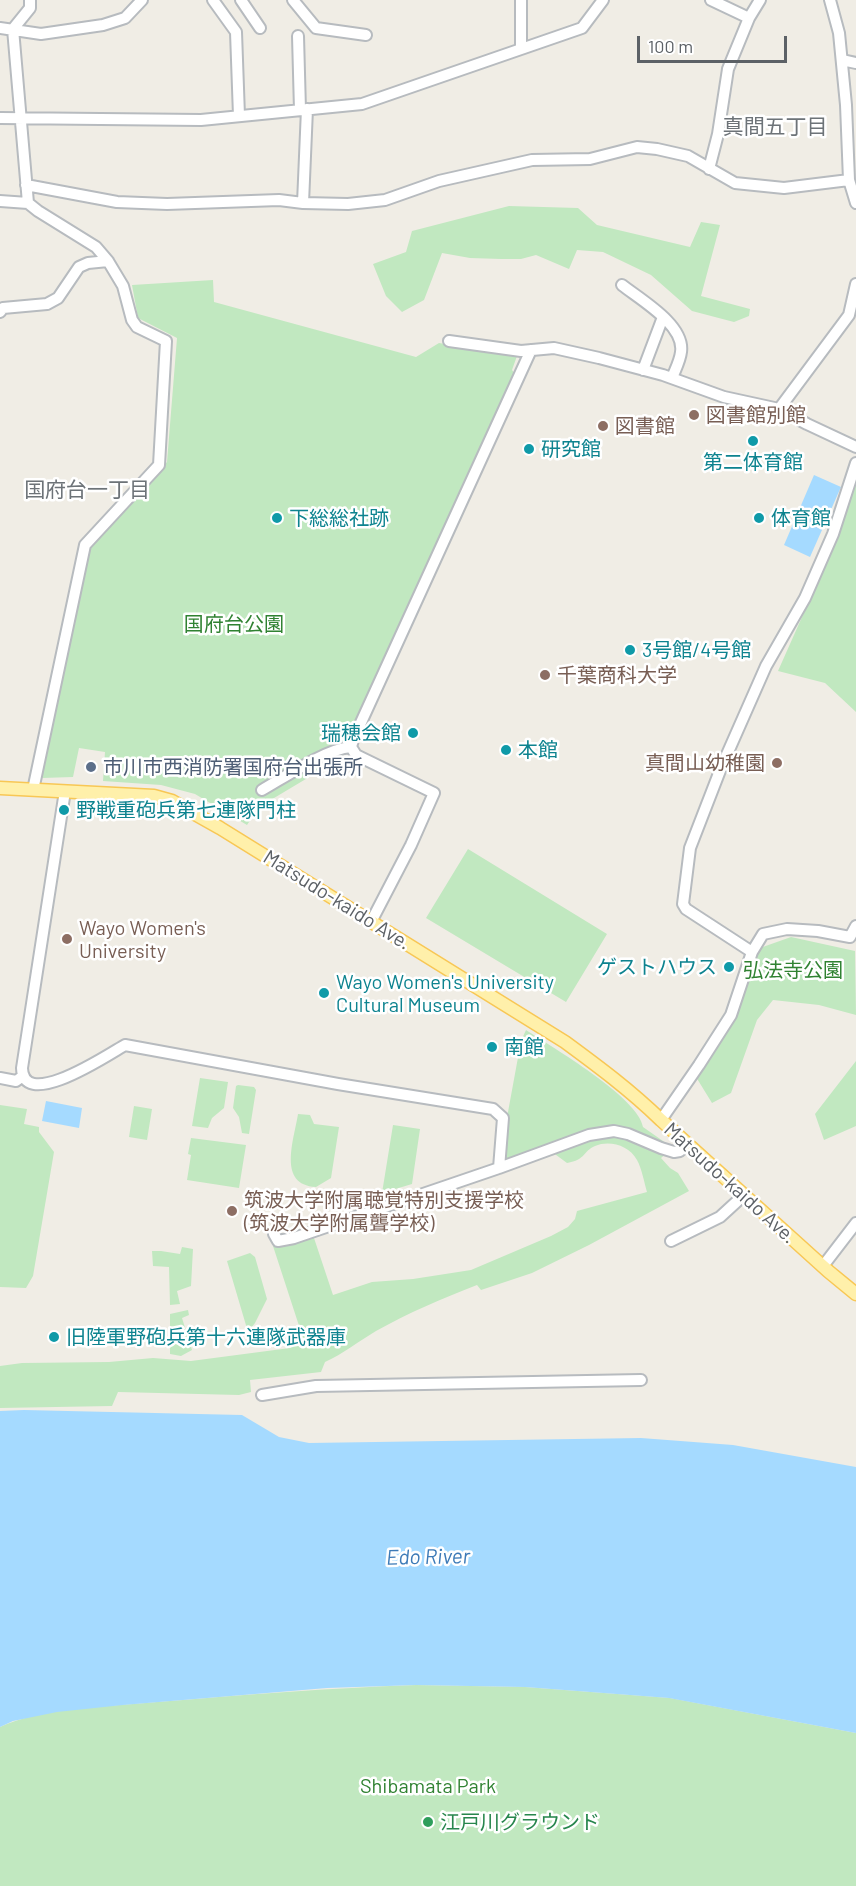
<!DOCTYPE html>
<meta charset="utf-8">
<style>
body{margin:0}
#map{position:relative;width:856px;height:1886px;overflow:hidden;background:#f0ede5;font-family:Barlow,sans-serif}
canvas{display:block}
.scale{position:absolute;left:637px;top:36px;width:150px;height:27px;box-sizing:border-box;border:3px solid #5c6166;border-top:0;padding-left:8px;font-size:18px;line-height:21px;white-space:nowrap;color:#5c6166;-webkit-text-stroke:4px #fff;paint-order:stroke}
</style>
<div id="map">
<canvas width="856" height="1886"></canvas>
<div class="scale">100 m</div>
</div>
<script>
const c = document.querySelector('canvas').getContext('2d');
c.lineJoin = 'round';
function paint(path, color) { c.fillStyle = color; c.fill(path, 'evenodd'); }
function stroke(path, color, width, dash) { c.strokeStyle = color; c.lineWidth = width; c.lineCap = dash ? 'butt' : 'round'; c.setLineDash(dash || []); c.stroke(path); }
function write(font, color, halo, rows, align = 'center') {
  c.font = font + ' Barlow,"Noto Sans JP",sans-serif'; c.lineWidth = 5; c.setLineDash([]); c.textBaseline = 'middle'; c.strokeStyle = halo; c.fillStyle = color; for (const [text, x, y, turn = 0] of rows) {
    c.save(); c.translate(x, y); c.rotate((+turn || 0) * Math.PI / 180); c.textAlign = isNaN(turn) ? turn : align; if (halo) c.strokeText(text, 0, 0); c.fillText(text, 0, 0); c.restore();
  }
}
const green = new Path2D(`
 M509,206L578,208L597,225L690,247L701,222L720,225L701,296L750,309L749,316L734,322L692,311L651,275L603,252L577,250L569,269L536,255L521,259H501L470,258L442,253L424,300L402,312L386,296L373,264L406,252L412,231Z
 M213,280L214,302L416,357L439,343L517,356L512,370L515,374L351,746L341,758L259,807L247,825L195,794L161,785L103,781L105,752L79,748L73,777L42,778L90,548L167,462L177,338L138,318L132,285Z
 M856,476V712L825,683L778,671L830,554Z
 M468,849L607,934L566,1002L426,918Z
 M791,937L855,951L856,1015L819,1005L773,1000L757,1020L731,1093L712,1103L696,1077L735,1019L760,948Z
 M526,1030C552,1047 639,1098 643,1127L673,1148L661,1158L670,1168L678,1173L689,1191L589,1245L532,1273L481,1290L477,1285C441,1299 410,1312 376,1331C359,1341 343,1354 325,1362L321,1372L250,1380L251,1392L239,1395L118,1392L112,1406L0,1408V1366L22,1363L109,1362L153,1358L191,1361L290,1348L303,1338L273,1246L313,1235L333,1295L372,1282L413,1279L471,1270L551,1236L568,1227L575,1219L577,1211L647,1192C644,1182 642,1169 637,1160C629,1145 609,1140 595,1146C583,1151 586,1160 567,1163L544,1146L507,1159L503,1155L508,1112L521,1041Z
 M856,1061V1126L824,1140L815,1114Z
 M200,1078L228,1082L224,1108L212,1118L208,1128L192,1126Z
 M238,1085L254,1087L256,1090L249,1134L242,1133L239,1117L233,1108L236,1086Z
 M0,1105L27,1109L24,1124L39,1127V1132L54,1152L33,1276L26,1288L0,1287Z
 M134,1106L152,1109L147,1140L129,1137Z
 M298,1114L310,1115L314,1124L339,1127L331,1178L316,1187C277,1185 294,1140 298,1114Z
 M393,1125L420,1129L412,1184L382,1193Z
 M191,1138L246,1145L239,1188L187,1180L191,1155L188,1154Z
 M182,1247L193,1249L191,1286L177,1291L180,1304L170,1305L169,1267L153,1266L152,1251H161L180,1254Z
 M250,1253L255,1257L267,1299L255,1323L248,1332L227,1261Z
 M188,1310L189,1315L182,1318L192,1350L181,1356L170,1354V1314Z
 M416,1685L525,1687L670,1698L856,1733V1886H0V1727C39,1708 112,1706 157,1702C243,1695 330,1688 416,1685Z`);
const water = new Path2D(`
 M814,475L841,487L810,557L784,545Z
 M46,1101L82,1108L79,1128L42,1121Z
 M24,1410L242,1415L279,1437L309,1443L641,1438L733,1445L856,1467V1733L669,1698L525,1687L416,1685L327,1688L123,1705L57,1712L13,1721L0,1727V1411Z`);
const minor = new Path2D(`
 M213,0L236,32L239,116
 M241,0L260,28
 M293,0L316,28L366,35
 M521,0V49
 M711,0L749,18
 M830,0L839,33L846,105L849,180L856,203
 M0,28L41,34L103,25L125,18L142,0
 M298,36L300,110
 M842,60L856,63
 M0,118L201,120L362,104L582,28L603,0
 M709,169L718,134L728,69L749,18L760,0
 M26,185L117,202L167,204L279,200L303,203L348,204L385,200L439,181L532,160L590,159L637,147L657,149L688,156L735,183L784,188L849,180
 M0,201L28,203L38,211L96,247L108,261L123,286L132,320L137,327L166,341L159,465L85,545L33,790
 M28,203L13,29L30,8V0
 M303,203L307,109
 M622,285C641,300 685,325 681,352C680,361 675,370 672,378
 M0,312L3,308L47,304L58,298L79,267L88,263L108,261
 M449,341L521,351L554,348L599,358L663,375L724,397L779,409L807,424L856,447
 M643,370L663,317
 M779,409L849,315L856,284
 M262,790C285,777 326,749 351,747
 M65,791L22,1068C23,1112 109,1054 125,1045L338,1084L493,1109L503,1118L499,1168
 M371,922L411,845L434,793L356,755L351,747L353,740L531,350
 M752,952L686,909L683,904L690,848L721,768L766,666L805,598L833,534L856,463
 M0,1078L16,1081L23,1076
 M661,1120L699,1065L731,1015L752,952L763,934L787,929L818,931L850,937L856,926
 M274,1234L278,1241L294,1238L499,1168L589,1135L614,1131L628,1134L661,1148L674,1152L680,1151L687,1143
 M671,1241L720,1217L744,1195
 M823,1266L856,1223
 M262,1395L316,1386L641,1380`);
const major = new Path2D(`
 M0,788L154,796L172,801L220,828L565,1042C599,1067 630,1090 661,1120L828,1271L856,1294`);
const markers = [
 [694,415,6,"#8d6e63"],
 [603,426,6,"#8d6e63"],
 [753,441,6,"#0f9aa8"],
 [529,449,6,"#0f9aa8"],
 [277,518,6,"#0f9aa8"],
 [759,518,6,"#0f9aa8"],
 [630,650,6,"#0f9aa8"],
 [545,675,6,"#8d6e63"],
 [413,733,6,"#0f9aa8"],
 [506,750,6,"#0f9aa8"],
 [777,763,6,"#8d6e63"],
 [91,767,6,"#5c6f8a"],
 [64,810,6,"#0f9aa8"],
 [67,939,6,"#8d6e63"],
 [729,967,6,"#0f9aa8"],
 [324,993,6,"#0f9aa8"],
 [492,1047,6,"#0f9aa8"],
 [232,1211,6,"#8d6e63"],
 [54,1337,6,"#0f9aa8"],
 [428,1822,6,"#2e9e5b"]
];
const educationNames = [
 ["図書館別館",706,415],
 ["図書館",615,426],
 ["千葉商科大学",557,675],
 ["真間山幼稚園",765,763,"right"],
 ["Wayo Women's",79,928],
 ["University",79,951],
 ["筑波大学附属聴覚特別支援学校",244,1200],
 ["(筑波大学附属聾学校)",244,1223]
];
const cultureNames = [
 ["研究館",541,449],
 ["第二体育館",753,462,"center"],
 ["下総総社跡",289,518],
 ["体育館",771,518],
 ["3号館/4号館",642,650],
 ["瑞穂会館",401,733,"right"],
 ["本館",518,750],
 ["野戦重砲兵第七連隊門柱",76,810],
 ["ゲストハウス",717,967,"right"],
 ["Wayo Women's University",336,982],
 ["Cultural Museum",336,1005],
 ["南館",504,1047],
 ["旧陸軍野砲兵第十六連隊武器庫",66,1337]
];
const parkNames = [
 ["国府台公園",234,624],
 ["弘法寺公園",793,970],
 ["Shibamata Park",428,1786]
];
const serviceNames = [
 ["市川市西消防署国府台出張所",103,767]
];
const streetNames = [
 ["Matsudo-kaido Ave.",337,900,32],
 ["Matsudo-kaido Ave.",730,1183,42]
];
const leisureNames = [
 ["江戸川グラウンド",440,1822]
];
const neighbourhoodNames = [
 ["真間五丁目",775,127],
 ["国府台一丁目",87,490]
];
const waterNames = [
 ["Edo River",428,1557,-1]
];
paint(green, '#c1e8c0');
paint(water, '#a5daff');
stroke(minor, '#b7bbbf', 14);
stroke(major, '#f8c755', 15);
stroke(minor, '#fff', 10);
stroke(major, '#fff0aa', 12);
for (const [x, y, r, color] of markers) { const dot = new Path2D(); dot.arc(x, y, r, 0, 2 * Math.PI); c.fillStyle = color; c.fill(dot); stroke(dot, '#fff', 2); }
write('20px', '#785e54', '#fff', educationNames, 'left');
write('20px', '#0d838f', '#fff', cultureNames, 'left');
write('20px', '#308232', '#fff', parkNames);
write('20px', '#4e5e75', '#fff', serviceNames, 'left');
write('20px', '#5c6166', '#fff', streetNames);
write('20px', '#27864d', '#fff', leisureNames, 'left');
write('21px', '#6d7378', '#fff', neighbourhoodNames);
write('italic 21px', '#3c7ab7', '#fff', waterNames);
</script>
